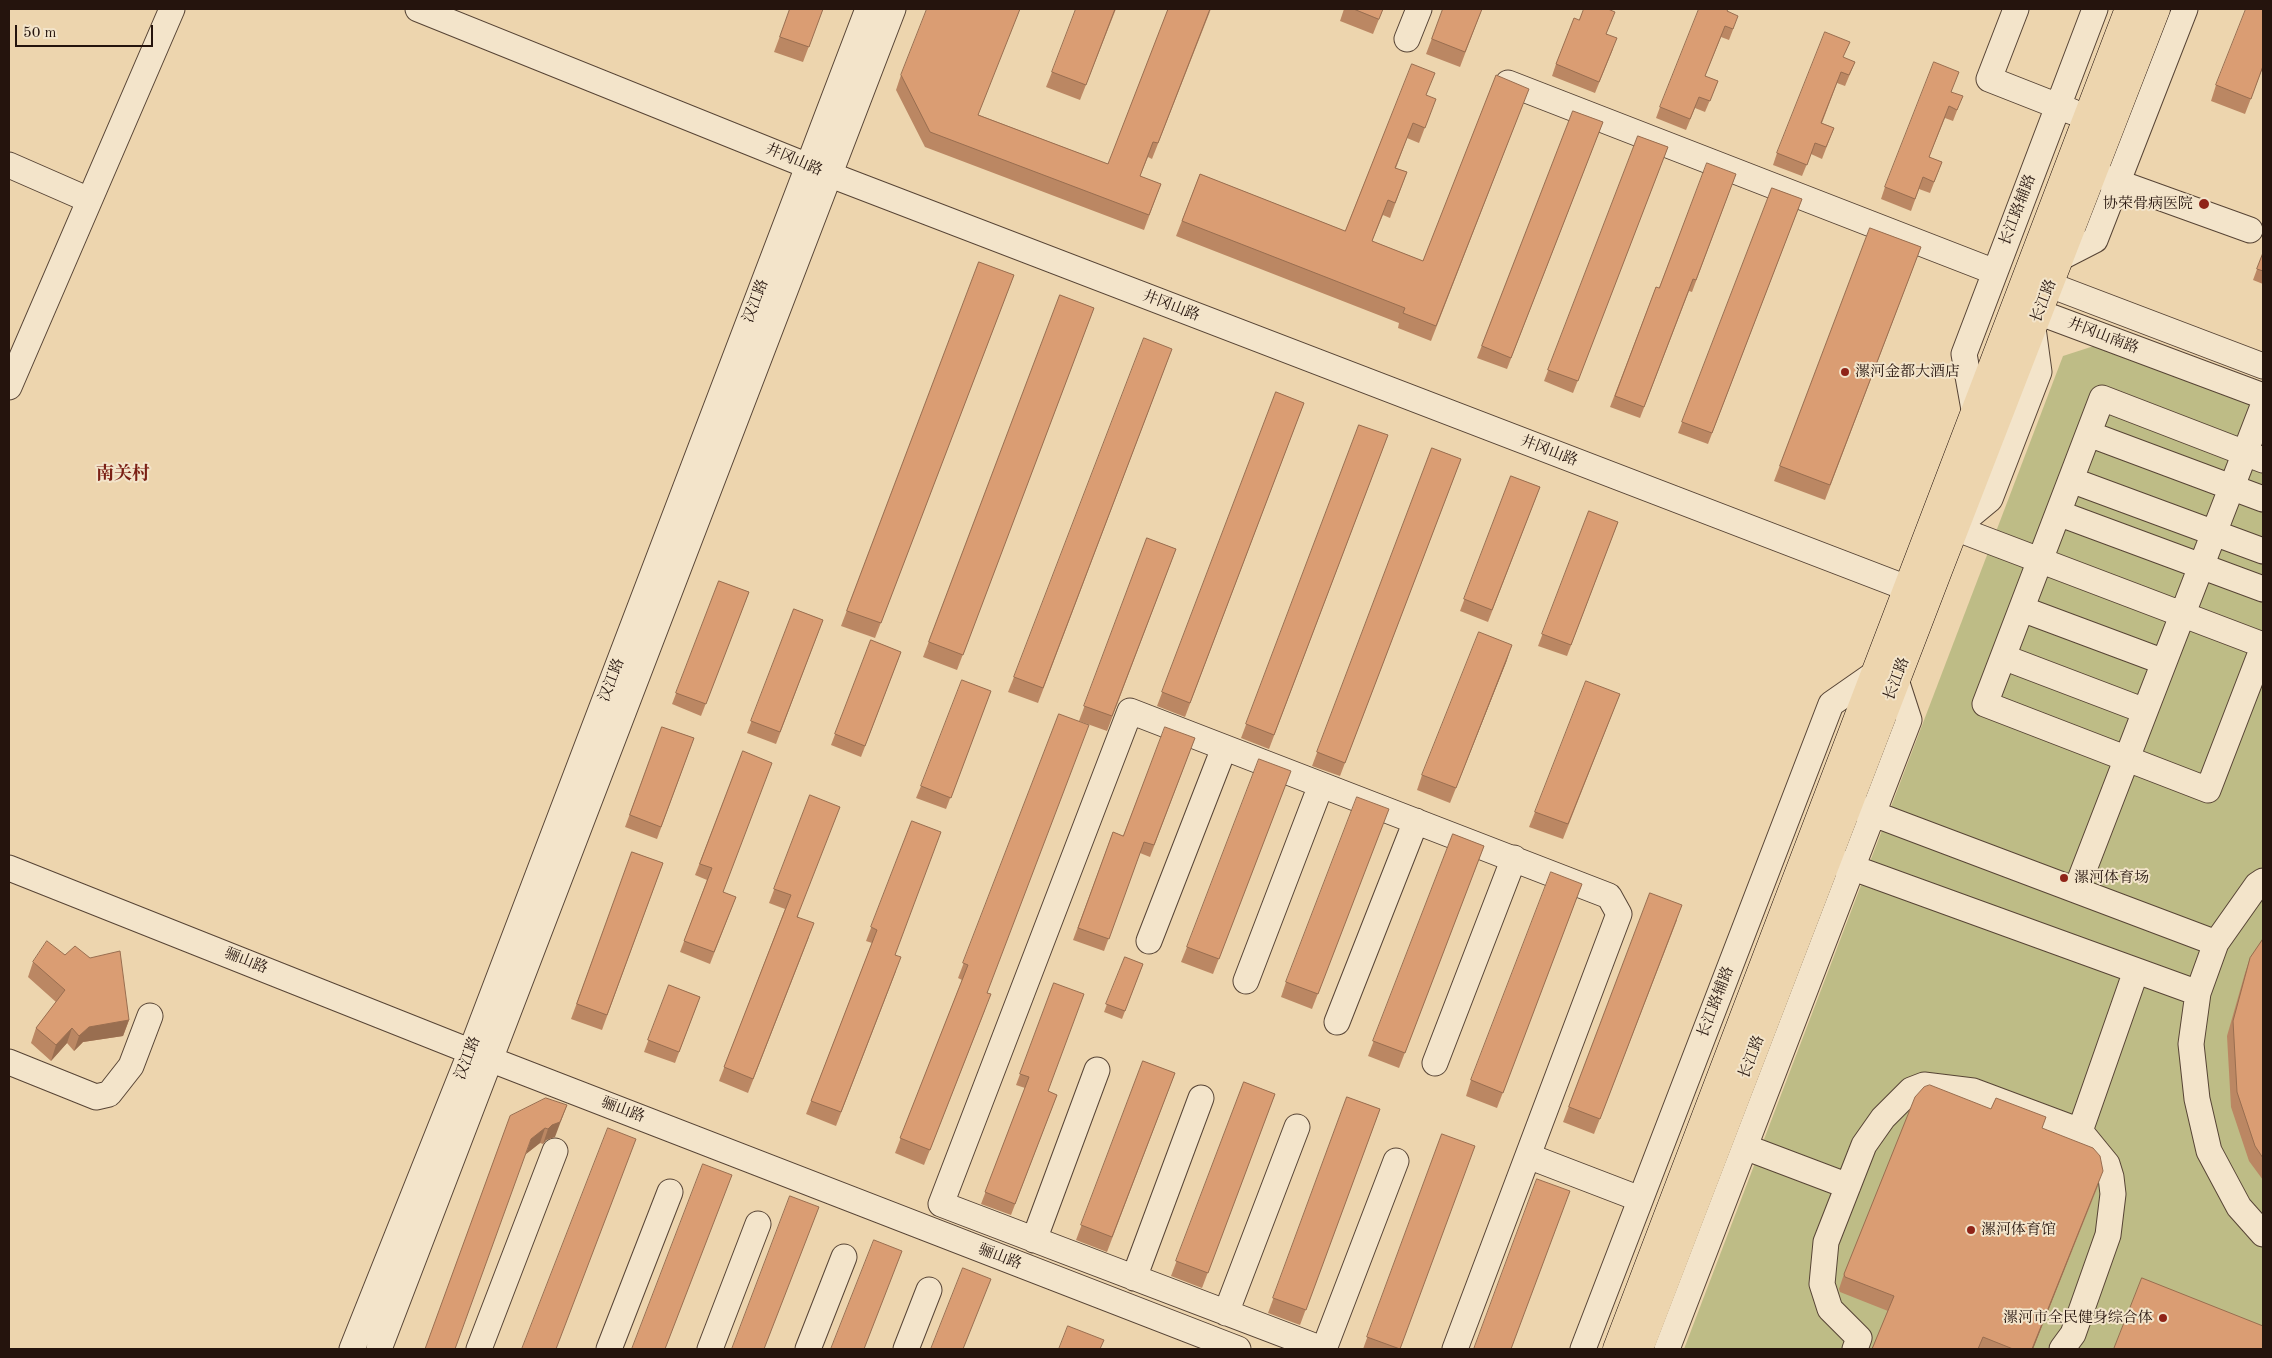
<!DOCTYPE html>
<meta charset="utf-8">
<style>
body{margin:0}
#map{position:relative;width:2272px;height:1358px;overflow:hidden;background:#edd5ae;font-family:"Old Standard TT",serif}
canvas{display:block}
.frame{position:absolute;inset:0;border:10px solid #25140d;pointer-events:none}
.scale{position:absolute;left:15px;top:25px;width:138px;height:22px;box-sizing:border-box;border:2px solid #25140d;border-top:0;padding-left:6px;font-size:15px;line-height:18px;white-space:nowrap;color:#25140d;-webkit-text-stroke:4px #f3e4ca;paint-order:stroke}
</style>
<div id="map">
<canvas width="2272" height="1358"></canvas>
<div class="frame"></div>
<div class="scale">50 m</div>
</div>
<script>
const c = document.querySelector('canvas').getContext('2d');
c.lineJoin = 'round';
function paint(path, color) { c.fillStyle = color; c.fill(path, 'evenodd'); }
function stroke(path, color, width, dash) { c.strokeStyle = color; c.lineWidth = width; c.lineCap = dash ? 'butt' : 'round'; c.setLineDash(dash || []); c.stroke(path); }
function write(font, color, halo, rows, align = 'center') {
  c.font = font + ' "Old Standard TT","Noto Serif SC",serif'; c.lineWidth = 4; c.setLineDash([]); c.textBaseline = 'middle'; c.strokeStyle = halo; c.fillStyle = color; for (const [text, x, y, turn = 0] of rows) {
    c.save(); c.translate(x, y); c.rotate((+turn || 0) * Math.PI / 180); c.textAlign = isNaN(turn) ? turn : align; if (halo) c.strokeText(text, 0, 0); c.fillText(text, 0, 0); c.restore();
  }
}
const green = new Path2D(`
 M2097,345L2263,407V1349H1684L2063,356Z`);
const minor = new Path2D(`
 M418,9L828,174L1925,595
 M2016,9L1989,79L2073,112
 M1407,39L1419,9
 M1508,83L1995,272
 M9,165L89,200
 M2103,177L2250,230
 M2060,258L2095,240L2185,9
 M2033,328L2039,372L1990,499L1955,528L2263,645
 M2263,366L2050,285L2023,289L2038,312L2263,396
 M9,387L172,9
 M1975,415L1964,354L2095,9
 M2089,434L2263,499
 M2263,460L2102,398L1985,704L2208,790L2263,647
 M2071,480L2263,551
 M2058,513L2263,589
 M2022,609L2164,662
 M2003,657L2145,711
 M1858,808L2216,943
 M1837,862L2198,993
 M9,868L492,1060L1238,1349
 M2263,881L2257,885L2216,943L2198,993L2191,1044L2197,1099L2209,1151L2239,1207L2263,1234
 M2076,890L2263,406
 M1149,941L1224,748
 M1246,981L1321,785
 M1337,1022L1416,821
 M9,1062L96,1097L109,1094L131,1066L150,1016
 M1435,1063L1514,858
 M2080,1131L2136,971
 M1745,1147L1848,1186
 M1528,1156L1640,1199
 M1034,1240L1097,1070
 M1134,1278L1201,1098
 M1226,1313L1297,1127
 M352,1349L471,1051L868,9
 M379,1349C553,903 718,454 893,9
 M479,1349L555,1151
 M609,1349L670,1192
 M710,1349L758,1224
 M808,1349L844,1257
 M906,1349L929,1290
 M1322,1349L941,1204L1130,711L1609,896L1619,914L1455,1349
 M1324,1349L1396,1161
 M1583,1349L1831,704L1874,674
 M1667,1349L1909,720L1896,680
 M1855,1349L1859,1338L1830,1309L1822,1284L1826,1242L1864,1145L1883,1118L1911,1090L1924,1085L1973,1091L2080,1131L2107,1164L2111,1177L2113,1194L2108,1235L2073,1334L2062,1349`);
const major = new Path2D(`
 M1617,1349L2129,9
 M1639,1349L1939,568L2156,9`);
const wall = new Path2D(`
 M790,9H823L803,62L774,52Z
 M1116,9L1080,100L1046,87L1052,72Z
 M1211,9L1152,159L1148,157L1140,176L1161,184L1144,230L925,147L896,90L901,75L979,115L1108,164Z
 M1344,9H1383L1373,34L1340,21Z
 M1443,9H1482L1460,67L1426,54Z
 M1727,11L1734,27L1729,40L1721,37L1705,76L1718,81L1705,112L1695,108L1686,130L1656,118L1660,107Z
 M1579,20L1607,34L1613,49L1595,93L1552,76L1556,64Z
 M1844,58L1855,62L1845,86L1837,83L1822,123L1834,128L1822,159L1811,154L1802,176L1773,165L1777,153Z
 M2263,67L2245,114L2211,101L2216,85Z
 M1952,92L1958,108L1953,121L1945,118L1929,157L1942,162L1930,193L1919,189L1911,211L1881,199L1885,187Z
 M1427,95L1430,114L1419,143L1407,138L1396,168L1407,172L1390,218L1383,215L1372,241L1423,261L1523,104L1431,341L1398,328L1399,323L1176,236L1200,174L1345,231Z
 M1573,111L1603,122L1507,369L1477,358Z
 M1638,136L1668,147L1573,393L1544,381Z
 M1736,174L1692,292L1689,291L1640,418L1610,407L1656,287L1659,288Z
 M1772,188L1802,199L1708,444L1678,433Z
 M1870,228L1921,247L1825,500L1774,481Z
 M2263,253V284L2253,280Z
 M979,262L1014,275L875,638L841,626Z
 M1060,295L1094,308L957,670L923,657Z
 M1172,349L1038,703L1008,692L1014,677Z
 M1276,392L1304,403L1185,717L1157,706Z
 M1359,425L1388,435L1269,749L1241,738Z
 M1432,448L1461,459L1340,776L1312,766Z
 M1511,476L1540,487L1488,622L1460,611Z
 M1589,511L1618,522L1567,656L1538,646Z
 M1147,538L1176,549L1107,731L1079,721Z
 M719,581L749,592L701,716L672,704Z
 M794,609L823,620L776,744L747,733Z
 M871,640L901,652L861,757L831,745Z
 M1507,660L1450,803L1417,790L1422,775Z
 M991,691L946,809L916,798L921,786Z
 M1620,694L1563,839L1529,827L1535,812Z
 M1059,714L987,993L985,1010L924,1165L895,1153L962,980L958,978Z
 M662,727L694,738L657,839L625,827Z
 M1195,738L1150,857L1140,853L1104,951L1073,940L1113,832L1123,836Z
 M743,751L723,892L736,897L710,964L680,952L707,880L695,875Z
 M1285,786L1213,974L1181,962L1187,947Z
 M810,795L798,917L809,937L748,1093L719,1081L785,909L769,903Z
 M912,821L895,955L896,971L836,1126L806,1114L872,943L866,941Z
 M1383,824L1312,1009L1281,997L1286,982Z
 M1453,834L1484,846L1399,1068L1368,1056Z
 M632,852L663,863L602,1030L571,1019Z
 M1582,884L1497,1108L1466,1096L1471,1080Z
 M1650,893L1677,920L1594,1134L1563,1122Z
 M2263,939V1180L2249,1161L2231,1107L2227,1036L2245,973L2250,958Z
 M1125,957L1143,964L1122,1019L1104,1012Z
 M33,962L129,1020L123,1036L83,1042L74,1051L67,1043L51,1061L31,1043L36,1028L56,1002L28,977Z
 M1054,983L1048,1091L1057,1095L1011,1215L981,1204L1025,1088L1016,1085Z
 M669,985L700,997L675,1063L644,1052Z
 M1143,1061L1175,1073L1107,1252L1076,1240Z
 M1244,1082L1275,1094L1202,1288L1171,1276Z
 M1347,1097L1380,1109L1300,1325L1268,1313Z
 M546,1098L555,1137L546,1140L543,1144L540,1143L526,1154Z
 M1991,1109L2042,1128L2098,1186L2033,1349H1872L1888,1311L1840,1292L1839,1289L1844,1274Z
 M1442,1134L1400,1349H1363Z`);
const shadedWall = new Path2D(`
 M1512,645L1507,660L1450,803L1456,788Z
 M129,1020L123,1036L83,1042L74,1051L79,1036L89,1027Z
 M72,1028L67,1043L51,1061L56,1045Z
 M567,1105L555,1137L546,1140L543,1144L548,1129Z
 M545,1128L540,1143L526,1154L531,1139Z
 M2103,1171L2033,1349H2032Z`);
const building = new Path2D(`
 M790,9H823L809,47L780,37Z
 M927,9H1020L978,115L1108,164L1168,9H1210L1158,143L1153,142L1140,176L1161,184L1149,215L930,132L901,75Z
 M1076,9H1115L1086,85L1052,72Z
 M1354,9H1383L1379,19Z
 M1443,9H1482L1465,52L1432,39Z
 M1584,9H1608L1615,12L1606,34L1617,38L1599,82L1556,64L1574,18L1579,20Z
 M1699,9H1728L1727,11L1738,16L1733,29L1725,26L1705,76L1718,81L1710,101L1699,97L1690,119L1660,107Z
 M2246,9H2263V66L2251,99L2216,85Z
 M1825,32L1850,42L1843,57L1855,62L1849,75L1841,72L1821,123L1834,128L1826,147L1815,143L1807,165L1777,153Z
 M1934,62L1959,72L1951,92L1963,96L1957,110L1949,106L1929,157L1942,162L1934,182L1923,177L1915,199L1885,187Z
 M1412,64L1435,73L1426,95L1436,99L1425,128L1413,123L1395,168L1407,172L1395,203L1388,200L1372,241L1423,261L1496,75L1529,89L1436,326L1403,313L1405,308L1182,221L1200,174L1345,231Z
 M1573,111L1603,122L1511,358L1482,346Z
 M1638,136L1668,147L1578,381L1548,370Z
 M1707,163L1736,174L1696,280L1693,279L1644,407L1615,396L1656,287L1659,288Z
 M1772,188L1802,199L1712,433L1682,422Z
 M1870,228L1921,247L1830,485L1780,466Z
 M2263,253V271L2257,269Z
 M979,262L1014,275L881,623L847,611Z
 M1060,295L1094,308L963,655L929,642Z
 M1144,338L1172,349L1043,688L1014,677Z
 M1276,392L1304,403L1190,703L1162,692Z
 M1359,425L1388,435L1274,735L1246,724Z
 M1432,448L1461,459L1345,763L1317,752Z
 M1511,476L1540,487L1492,610L1464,599Z
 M1589,511L1618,522L1571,645L1542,634Z
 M1147,538L1176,549L1112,716L1084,706Z
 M719,581L749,592L706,704L676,693Z
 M794,609L823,620L780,732L751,721Z
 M1479,632L1512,645L1456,788L1422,775Z
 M871,640L901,652L865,746L835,734Z
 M962,680L991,691L951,798L921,786Z
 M1586,681L1620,694L1568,824L1535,812Z
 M1059,714L1089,725L987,993L991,994L930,1150L900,1138L968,965L963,963Z
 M662,727L694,738L661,827L630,815Z
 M1165,727L1195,738L1154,845L1144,842L1109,939L1078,928L1113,832L1123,836Z
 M743,751L772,763L723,892L736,897L714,952L684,941L712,868L700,864Z
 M1259,759L1291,771L1219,959L1187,947Z
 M810,795L840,807L797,917L814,923L753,1079L724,1067L791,895L774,889Z
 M1357,797L1389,809L1318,994L1286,982Z
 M912,821L941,832L895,955L901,957L841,1112L811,1101L877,930L871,927Z
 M1453,834L1484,846L1405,1053L1373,1041Z
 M632,852L663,863L607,1015L577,1004Z
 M1551,872L1582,884L1503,1093L1471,1080Z
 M1650,893L1682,905L1600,1119L1569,1107Z
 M2263,939V1158L2255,1146L2237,1092L2233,1021L2250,958Z
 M47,941L65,955L75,946L90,958L120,951L129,1020L89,1027L79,1036L72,1028L56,1045L36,1028L65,990L33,962Z
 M1125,957L1143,964L1125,1011L1106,1004Z
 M1054,983L1084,994L1048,1091L1057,1095L1015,1204L985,1192L1029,1077L1020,1074Z
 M669,985L700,997L679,1052L648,1040Z
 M1143,1061L1175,1073L1112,1237L1081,1225Z
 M1244,1082L1275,1094L1208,1273L1176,1261Z
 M1930,1085L1991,1109L1996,1098L2046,1117L2042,1128L2093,1148L2100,1156L2103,1171L2032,1349H2013L1983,1337L1978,1349H1872L1894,1296L1845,1277L1844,1274L1915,1097L1924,1087Z
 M1347,1097L1380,1109L1306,1310L1273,1298Z
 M546,1098L567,1105L560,1122L552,1125L548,1129L545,1128L531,1139L455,1349H425L510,1116Z
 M608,1128L636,1139L556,1349H522Z
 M1442,1134L1475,1146L1400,1349L1367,1337Z
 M703,1164L732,1175L665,1349H632Z
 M1537,1179L1570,1191L1511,1349H1474Z
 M790,1196L819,1207L764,1349H732Z
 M874,1240L902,1251L864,1349H831Z
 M963,1268L991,1279L963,1349H931Z
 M2142,1278L2263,1326V1349H2114Z
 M1068,1326L1104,1340L1100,1349H1059Z`);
const markers = [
 [2204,204,6,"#8f2418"],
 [1845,372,5,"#8f2418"],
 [2064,878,5,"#8f2418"],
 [1971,1230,5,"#8f2418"],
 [2163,1318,5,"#8f2418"]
];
const streetNames = [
 ["井冈山路",794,160,23],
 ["长江路辅路",2018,210,-69],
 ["汉江路",756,301,-69],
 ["长江路",2044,301,-69],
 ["井冈山路",1171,306,21],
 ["井冈山南路",2103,336,21],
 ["井冈山路",1549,451,21],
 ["长江路",1897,679,-69],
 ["汉江路",612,680,-69],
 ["骊山路",246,961,22],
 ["长江路辅路",1716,1002,-69],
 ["长江路",1752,1057,-69],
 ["汉江路",468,1058,-69],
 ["骊山路",623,1110,21],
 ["骊山路",1000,1257,21]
];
const poiNames = [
 ["协荣骨病医院",2193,204,"right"],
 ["漯河金都大酒店",1855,372],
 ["漯河体育场",2074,878],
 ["漯河体育馆",1981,1230],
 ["漯河市全民健身综合体",2153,1318,"right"]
];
const quarterNames = [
 ["南关村",123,474]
];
paint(green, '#bebc86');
stroke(minor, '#574435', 27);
stroke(major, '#25140d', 29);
stroke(minor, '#f3e4ca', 25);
stroke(major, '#edd5ae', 28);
paint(wall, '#bb8763');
paint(shadedWall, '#996e50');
paint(building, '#da9d73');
stroke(building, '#996e50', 1);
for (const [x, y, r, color] of markers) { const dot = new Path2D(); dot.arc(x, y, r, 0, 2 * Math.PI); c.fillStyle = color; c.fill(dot); stroke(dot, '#f3e4ca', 2); }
write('15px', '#25140d', '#f3e4ca', streetNames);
write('15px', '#25140d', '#f3e4ca', poiNames, 'left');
write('bold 18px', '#7a1f14', '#f3e4ca', quarterNames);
</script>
